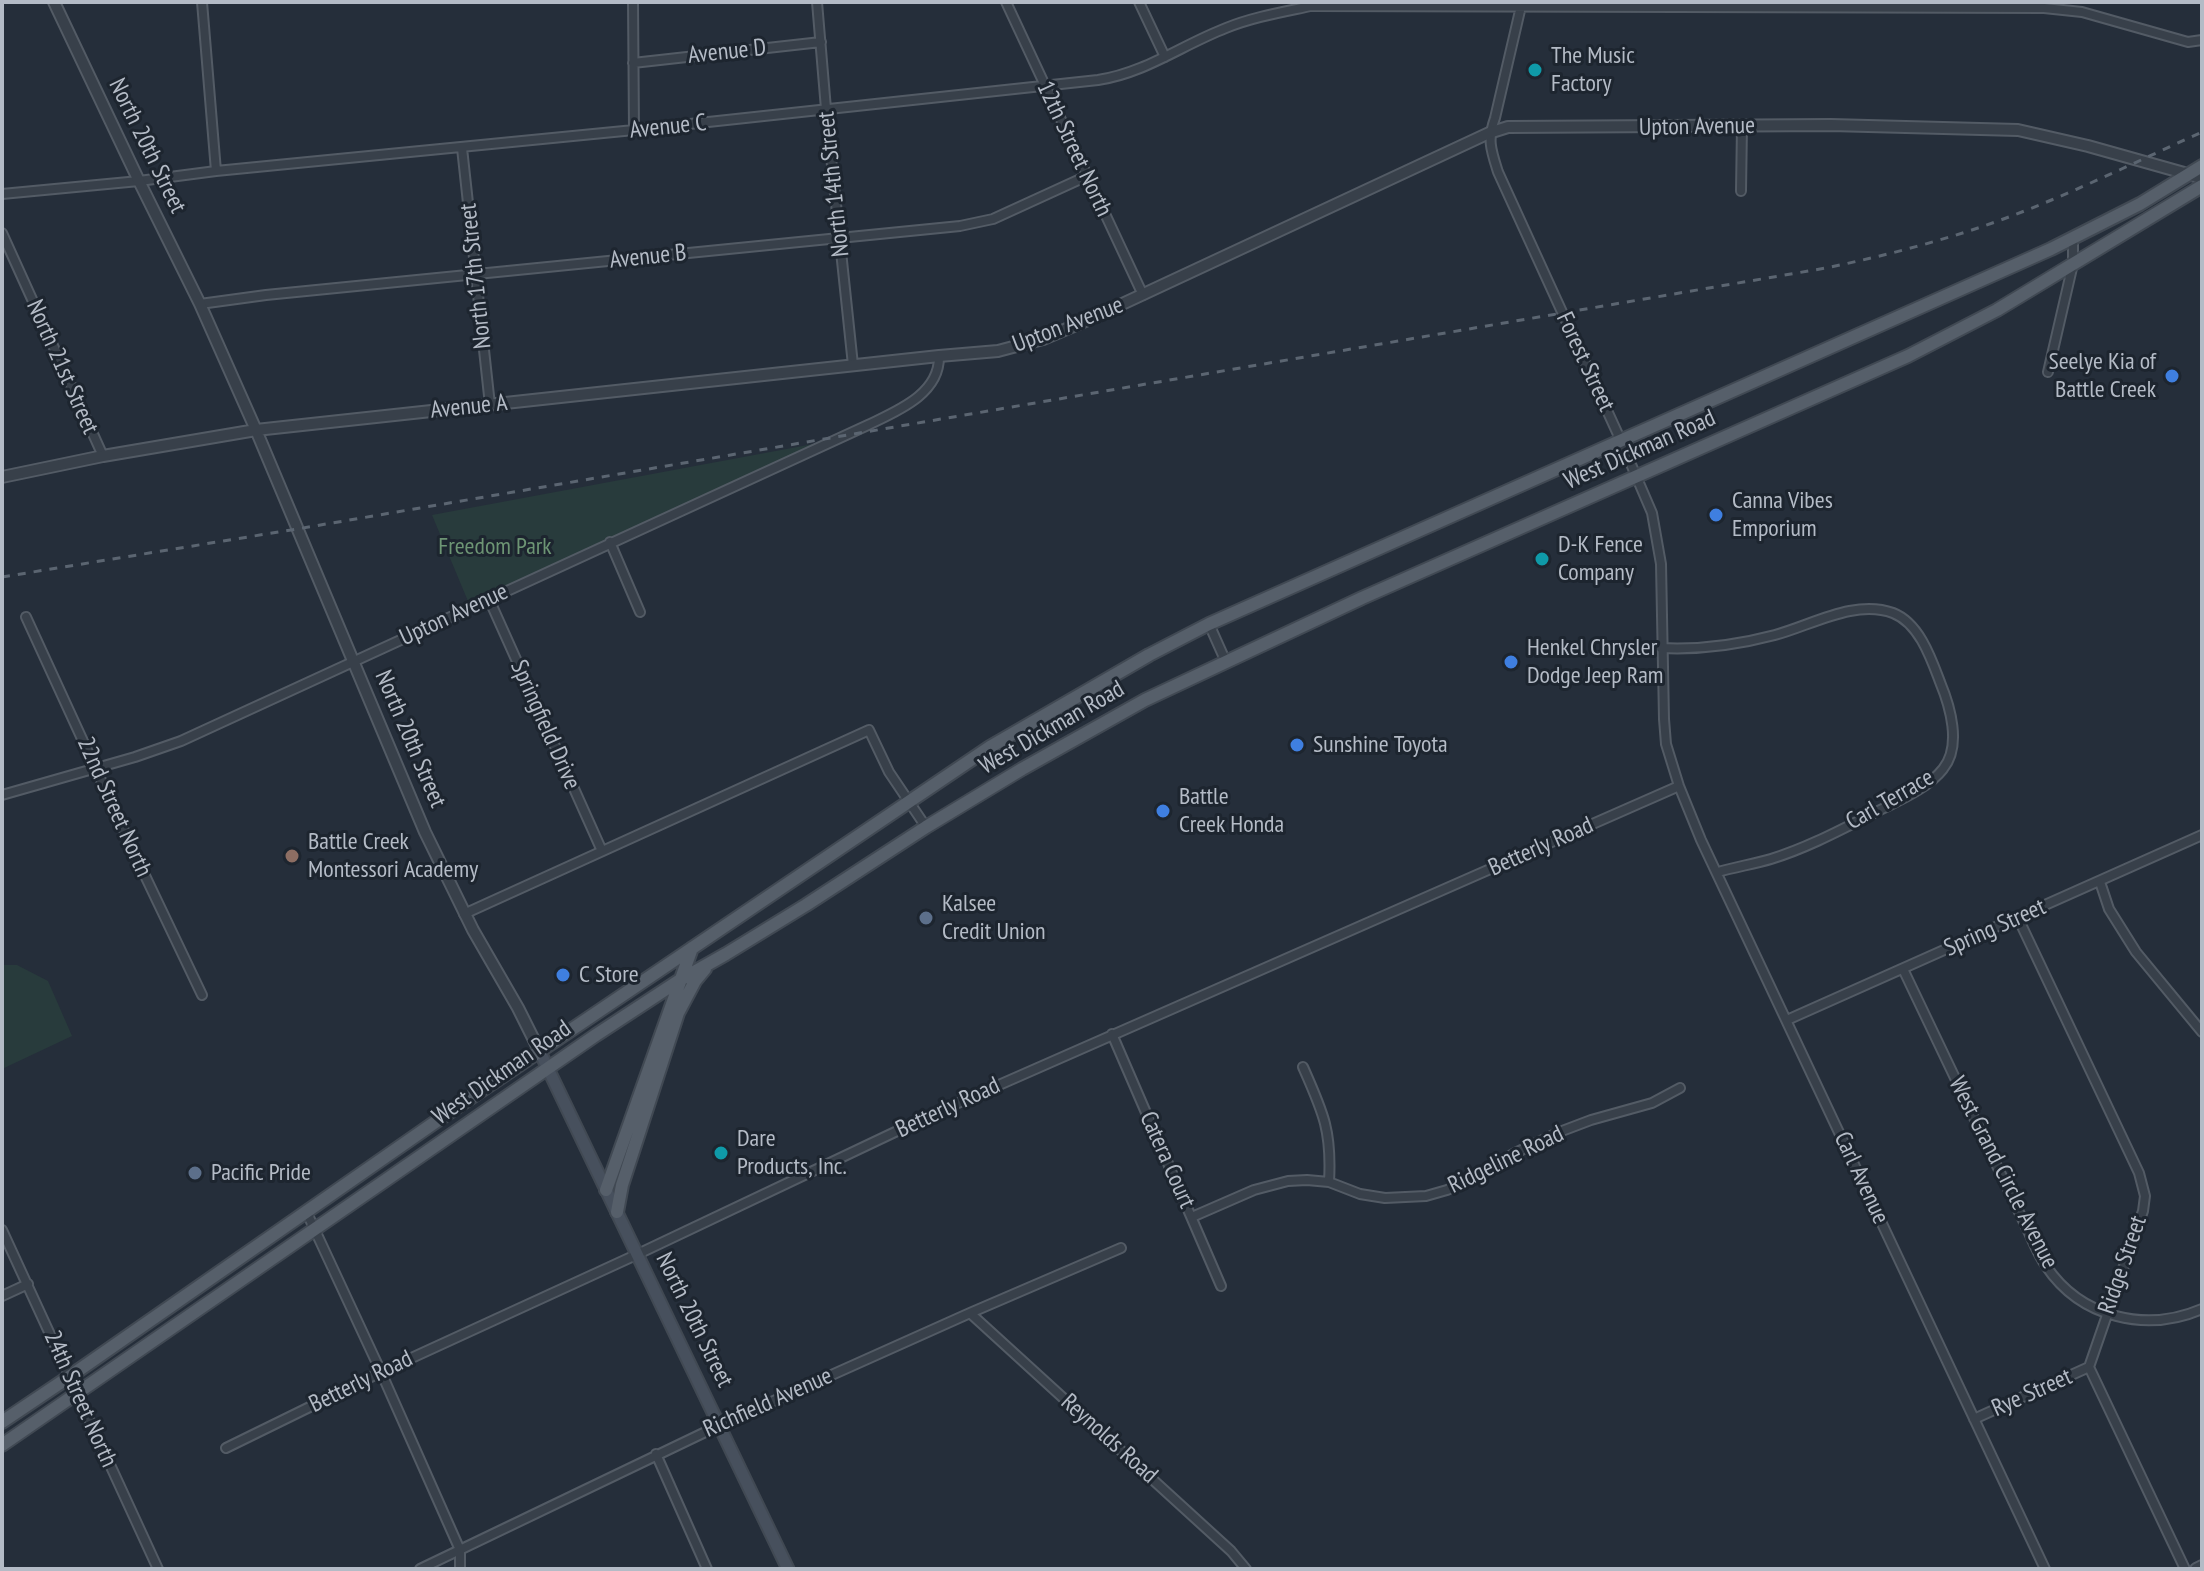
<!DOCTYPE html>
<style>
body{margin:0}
#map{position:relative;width:2204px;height:1571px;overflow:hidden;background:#252e3a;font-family:"PT Sans Narrow",sans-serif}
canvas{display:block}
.frame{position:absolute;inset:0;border:4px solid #b4bbc6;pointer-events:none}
</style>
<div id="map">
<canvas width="2204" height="1571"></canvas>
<div class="frame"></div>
</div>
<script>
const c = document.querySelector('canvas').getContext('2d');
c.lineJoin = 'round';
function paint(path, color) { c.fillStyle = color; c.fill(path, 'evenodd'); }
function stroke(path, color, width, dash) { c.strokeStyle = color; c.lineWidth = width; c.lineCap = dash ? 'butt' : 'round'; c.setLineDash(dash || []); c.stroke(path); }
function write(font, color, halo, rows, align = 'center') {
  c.font = font + ' "PT Sans Narrow",sans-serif'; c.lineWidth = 6; c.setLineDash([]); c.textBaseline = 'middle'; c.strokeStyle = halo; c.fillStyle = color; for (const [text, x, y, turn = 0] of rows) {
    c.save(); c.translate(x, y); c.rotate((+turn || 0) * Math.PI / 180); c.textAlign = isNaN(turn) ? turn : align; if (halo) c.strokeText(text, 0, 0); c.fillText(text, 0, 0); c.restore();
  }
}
const green = new Path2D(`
 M824,442L470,606L432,515Z
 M2,965H17L48,981L72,1036L2,1069Z`);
const minor = new Path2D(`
 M202,2L216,171
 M633,2L634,130
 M817,2L826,109L853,365
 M1006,2L1143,295
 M1139,2L1165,57
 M1522,2L1495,118C1487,140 1491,150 1498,172L1621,441L1652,513L1661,564L1664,719L1666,744L1679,786L1701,840L2045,1569
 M633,63L821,42
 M462,148L490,405
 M1741,191L1742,126
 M2,194L139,181L216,171L634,130L1098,80C1145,73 1182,45 1226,28C1253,17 1283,12 1311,6L2044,8L2082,12L2188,42L2202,40
 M2,233L103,456
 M200,304L266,295L960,226L993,219L1087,176
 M2048,372L2073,264V238
 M610,542L640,612
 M489,599L602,851
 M26,617L139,863L202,995
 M1209,624L1226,662
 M1661,648C1700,650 1737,645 1775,635C1812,625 1855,599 1893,613C1919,623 1931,658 1940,682C1950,706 1962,746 1943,769C1929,787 1902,799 1882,809C1846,827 1810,847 1771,859C1754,864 1735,867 1718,872
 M2,795L135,757L181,741L868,425C897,411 940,394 939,356
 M2100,882L2109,909L2136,952L2202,1032
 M464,914L869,730L889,772L926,827
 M2018,918L2139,1173L2145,1196L2143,1211L2089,1367L2185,1569
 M1903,969L2029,1233C2034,1244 2039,1256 2046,1266C2081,1318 2146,1333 2202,1309
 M1787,1020L2202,835
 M1112,1034L1221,1286
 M1303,1067C1323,1112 1332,1131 1329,1182
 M307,1213L381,1372L460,1550V1569
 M1192,1217L1254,1190L1288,1181L1307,1180L1329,1182L1360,1194L1385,1198L1426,1196L1447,1190L1468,1181L1515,1153L1562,1131L1591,1120L1652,1103L1680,1088
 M2,1230L158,1569
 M2,1296L28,1284
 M970,1313L1231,1551L1246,1569
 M1974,1419L2089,1367
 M226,1448L381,1372L638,1254L933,1114L1679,786
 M656,1454L707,1569
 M420,1569L720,1425L970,1313L1121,1248`);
const tertiary = new Path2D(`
 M54,2L139,181L200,304L256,430L425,832L473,930L518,1008L540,1052
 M2,477L103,456L256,430L939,356L998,351L1043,339L1090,319L1489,133L1508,127L1831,125L2018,130L2088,146L2202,178
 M2196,1569L2202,1566`);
const secondary = new Path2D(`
 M540,1052L788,1569`);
const primary = new Path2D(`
 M606,1190L692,948
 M617,1212L622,1185L678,1013L695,981L705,969
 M2,1422L69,1377L454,1109L990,747L1149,655L1209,624L2051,249L2140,204L2202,166
 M2,1445L596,1035L680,980L726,954L806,905L926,827L1022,769L1145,700L1362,598L1908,356L1997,310L2202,186`);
const rail = new Path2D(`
 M2,577L297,529L1826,268C1879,257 1930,244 1981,227C2057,201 2129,165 2202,132`);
const markers = [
 [1535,70,8,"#0f9aa8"],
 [2172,376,8,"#3f7fe0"],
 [1716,515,8,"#3f7fe0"],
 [1542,559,8,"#0f9aa8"],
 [1511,662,8,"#3f7fe0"],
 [1297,745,8,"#3f7fe0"],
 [1163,811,8,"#3f7fe0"],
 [292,856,8,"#8d6e63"],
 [926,918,8,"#5c6f8a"],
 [563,975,8,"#3f7fe0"],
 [721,1153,8,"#0f9aa8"],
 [195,1173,8,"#5c6f8a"]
];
const streetNames = [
 ["Avenue D",727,52,-6],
 ["Avenue C",668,127,-6],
 ["Upton Avenue",1697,127,-1],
 ["North 20th Street",147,146,64],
 ["12th Street North",1074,149,65],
 ["North 14th Street",834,184,-96],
 ["Avenue B",648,257,-6],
 ["North 17th Street",476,276,-96],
 ["Upton Avenue",1068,325,-21],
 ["Forest Street",1585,362,65],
 ["North 21st Street",62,367,66],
 ["Avenue A",469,407,-6],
 ["West Dickman Road",1640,450,-24],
 ["Upton Avenue",454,615,-25],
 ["Springfield Drive",545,725,66],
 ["West Dickman Road",1052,728,-30],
 ["North 20th Street",410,739,67],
 ["Carl Terrace",1890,800,-30],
 ["22nd Street North",114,807,66],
 ["Betterly Road",1541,847,-24],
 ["Spring Street",1995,928,-24],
 ["West Dickman Road",502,1073,-35],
 ["Betterly Road",948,1108,-25],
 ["Catera Court",1167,1160,66],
 ["Ridgeline Road",1506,1160,-26],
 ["West Grand Circle Avenue",2003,1173,63],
 ["Carl Avenue",1861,1178,65],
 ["Ridge Street",2123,1265,-71],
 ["North 20th Street",694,1320,64],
 ["Betterly Road",361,1382,-26],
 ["Rye Street",2032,1393,-24],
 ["24th Street North",80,1399,66],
 ["Richfield Avenue",768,1403,-24],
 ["Reynolds Road",1109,1439,42]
];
const poiNames = [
 ["The Music",1551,56],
 ["Factory",1551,84],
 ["Seelye Kia of",2156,362,"right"],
 ["Battle Creek",2156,390,"right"],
 ["Canna Vibes",1732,501],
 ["Emporium",1732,529],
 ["D-K Fence",1558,545],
 ["Company",1558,573],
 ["Henkel Chrysler",1527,648],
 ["Dodge Jeep Ram",1527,676],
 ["Sunshine Toyota",1313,745],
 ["Battle",1179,797],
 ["Creek Honda",1179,825],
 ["Battle Creek",308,842],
 ["Montessori Academy",308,870],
 ["Kalsee",942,904],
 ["Credit Union",942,932],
 ["C Store",579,975],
 ["Dare",737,1139],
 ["Products, Inc.",737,1167],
 ["Pacific Pride",211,1173]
];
const parkNames = [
 ["Freedom Park",495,547]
];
paint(green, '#283b3c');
stroke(minor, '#535b65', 12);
stroke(tertiary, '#535b65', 14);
stroke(secondary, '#414953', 15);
stroke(primary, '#414953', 16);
stroke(minor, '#38404a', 8);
stroke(tertiary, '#38404a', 10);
stroke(secondary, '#47505d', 11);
stroke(primary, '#565f6a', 12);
stroke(rail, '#5b6571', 3, [8, 8]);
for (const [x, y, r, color] of markers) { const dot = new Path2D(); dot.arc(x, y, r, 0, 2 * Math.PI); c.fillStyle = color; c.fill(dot); stroke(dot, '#1d252f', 3); }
write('24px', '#b4bbc6', '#1d252f', streetNames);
write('24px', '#b4bbc6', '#1d252f', poiNames, 'left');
write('24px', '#6d9574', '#1d252f', parkNames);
</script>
